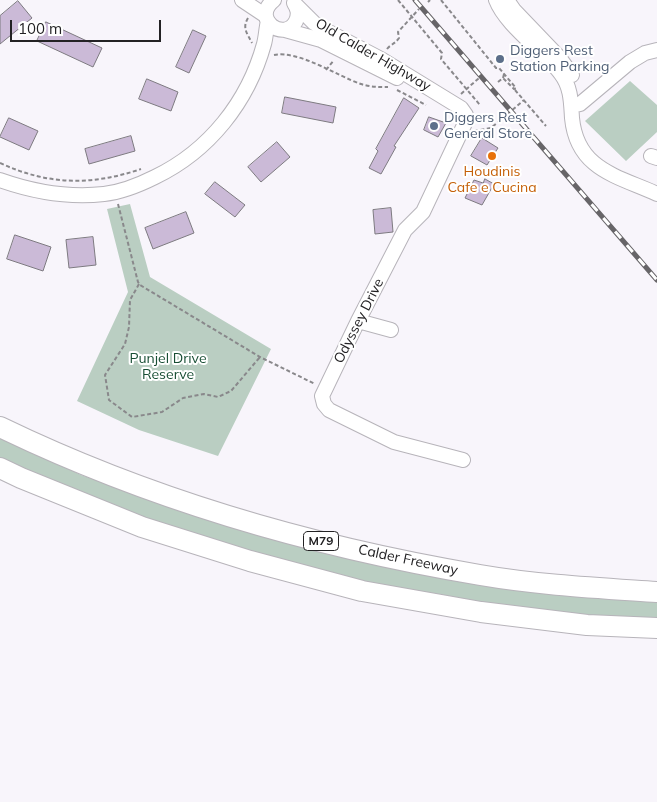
<!DOCTYPE html>
<style>
body{margin:0}
#map{position:relative;width:657px;height:802px;overflow:hidden;background:#f8f5fb;font-family:Mulish,sans-serif}
canvas{display:block}
.scale{position:absolute;left:10px;top:20px;width:151px;height:22px;box-sizing:border-box;border:2px solid #232224;border-top:0;padding-left:6px;font-size:15px;line-height:18px;white-space:nowrap;color:#232224;-webkit-text-stroke:4px #fff;paint-order:stroke}
</style>
<div id="map">
<canvas width="657" height="802"></canvas>
<div class="scale">100 m</div>
</div>
<script>
const c = document.querySelector('canvas').getContext('2d');
c.lineJoin = 'round';
function paint(path, color) { c.fillStyle = color; c.fill(path, 'evenodd'); }
function stroke(path, color, width, dash) { c.strokeStyle = color; c.lineWidth = width; c.lineCap = dash ? 'butt' : 'round'; c.setLineDash(dash || []); c.stroke(path); }
function write(font, color, halo, rows, align = 'center') {
  c.font = font + ' Mulish,sans-serif'; c.lineWidth = 4; c.setLineDash([]); c.textBaseline = 'middle'; c.strokeStyle = halo; c.fillStyle = color; for (const [text, x, y, turn = 0] of rows) {
    c.save(); c.translate(x, y); c.rotate((+turn || 0) * Math.PI / 180); c.textAlign = isNaN(turn) ? turn : align; if (halo) c.strokeText(text, 0, 0); c.fillText(text, 0, 0); c.restore();
  }
}
const green = new Path2D(`
 M630,81L657,105V132L626,161L585,121Z
 M130,204L150,277L271,349L218,456L139,430L77,401L128,292L107,209Z
 M0,436L81,475L216,522L657,598V619H628L468,602L334,577L231,548L112,506L22,469L0,458Z`);
const building = new Path2D(`
 M18,1L32,18L0,44V16Z
 M46,22L102,48L93,67L37,41Z
 M193,30L206,36L189,73L176,67Z
 M147,79L178,92L171,111L139,99Z
 M285,97L336,107L333,123L282,113Z
 M404,98L419,108L394,146L396,147L381,174L369,168L378,151L376,149Z
 M429,117L446,123L438,137L424,130Z
 M9,118L38,131L29,150L0,137Z
 M131,136L135,151L89,164L85,149Z
 M482,138L498,148L487,165L471,156Z
 M277,142L290,157L261,182L248,167Z
 M485,179L494,184L482,205L465,198L474,180L483,183Z
 M215,182L245,205L235,217L205,194Z
 M391,208L393,232L375,234L373,210Z
 M186,212L194,233L153,249L145,228Z
 M15,235L51,247L43,271L7,259Z
 M93,237L96,265L69,268L66,240Z`);
const path = new Path2D(`
 M398,0L442,53L441,59L480,105
 M441,0L496,68H499L516,88L514,89L503,78
 M428,2L430,0
 M248,18C242,28 247,33 252,43
 M387,49C391,44 395,44 399,38L398,32L419,9
 M274,55C299,50 337,76 361,84C370,87 378,87 388,87
 M326,70L334,60
 M498,82L503,78L504,74
 M397,90L426,105
 M515,90L546,126
 M461,94L479,78
 M474,131L491,128L524,100
 M0,163C48,185 91,186 141,169
 M118,204L138,282L140,285L260,357L315,384
 M139,284L130,300L129,327L125,344L105,375L109,400L132,417L162,412L183,398L204,394L218,397L231,391L260,357`);
const minor = new Path2D(`
 M242,0L266,16
 M274,0C250,19 285,43 296,21C299,14 298,9 294,3
 M496,0C506,26 544,51 561,74C571,87 571,102 572,118C577,170 618,176 657,194
 M507,0L514,10L559,57L572,75
 M295,4L314,23L329,32L381,59L461,108L466,115V121L423,212L405,230L358,321L322,396L324,404L329,410L394,442L463,460
 M285,30L321,40L397,78
 M572,106L580,104L630,62L645,53L657,50
 M651,156L657,158
 M0,180C34,192 68,198 104,194C122,192 139,185 155,177C209,151 248,102 264,44C266,37 266,29 268,21
 M358,321L391,330`);
const highway = new Path2D(`
 M0,427C151,500 314,547 480,575C538,585 598,588 657,592
 M0,468L21,478L142,527L250,561L362,591L481,612L587,625L657,628`);
const rail = new Path2D(`
 M415,0L657,280`);
const markers = [
 [500,59,5,"#5c6f8a"],
 [434,126,5,"#5c6f8a"],
 [492,156,5,"#e8710a"]
];
const shields = [
 [321,541,35]
];
const shieldNames = [
 ["M79",321,541]
];
const serviceNames = [
 ["Diggers Rest",510,51],
 ["Station Parking",510,67],
 ["Diggers Rest",444,118],
 ["General Store",444,134]
];
const streetNames = [
 ["Old Calder Highway",373,55,30],
 ["Odyssey Drive",359,321,-63],
 ["Calder Freeway",408,560,12]
];
const foodNames = [
 ["Houdinis",492,172],
 ["Cafe e Cucina",492,188]
];
const parkNames = [
 ["Punjel Drive",168,359],
 ["Reserve",168,375]
];
paint(green, '#bacec2');
paint(building, '#cbbad7');
stroke(building, '#7d7a80', 1);
stroke(minor, '#b7b4ba', 16);
stroke(highway, '#b7b4ba', 22);
stroke(path, '#89888b', 2, [4, 2.5]);
stroke(minor, '#fff', 14);
stroke(highway, '#fff', 20);
stroke(rail, '#676568', 5);
stroke(rail, '#fff', 3, [9]);
for (const [x, y, r, color] of markers) { const dot = new Path2D(); dot.arc(x, y, r, 0, 2 * Math.PI); c.fillStyle = color; c.fill(dot); stroke(dot, '#fff', 2); }
for (const [x, y, w] of shields) { const box = new Path2D(); box.roundRect(x - w / 2, y - 9.5, w, 19, 4); c.fillStyle = '#fff'; c.fill(box); stroke(box, '#232224', 1); }
write('bold 12px', '#232224', null, shieldNames);
write('14px', '#4e5e75', '#fff', serviceNames, 'left');
write('14px', '#232224', '#fff', streetNames);
write('14px', '#c56008', '#fff', foodNames);
write('14px', '#174d33', '#fff', parkNames);
</script>
